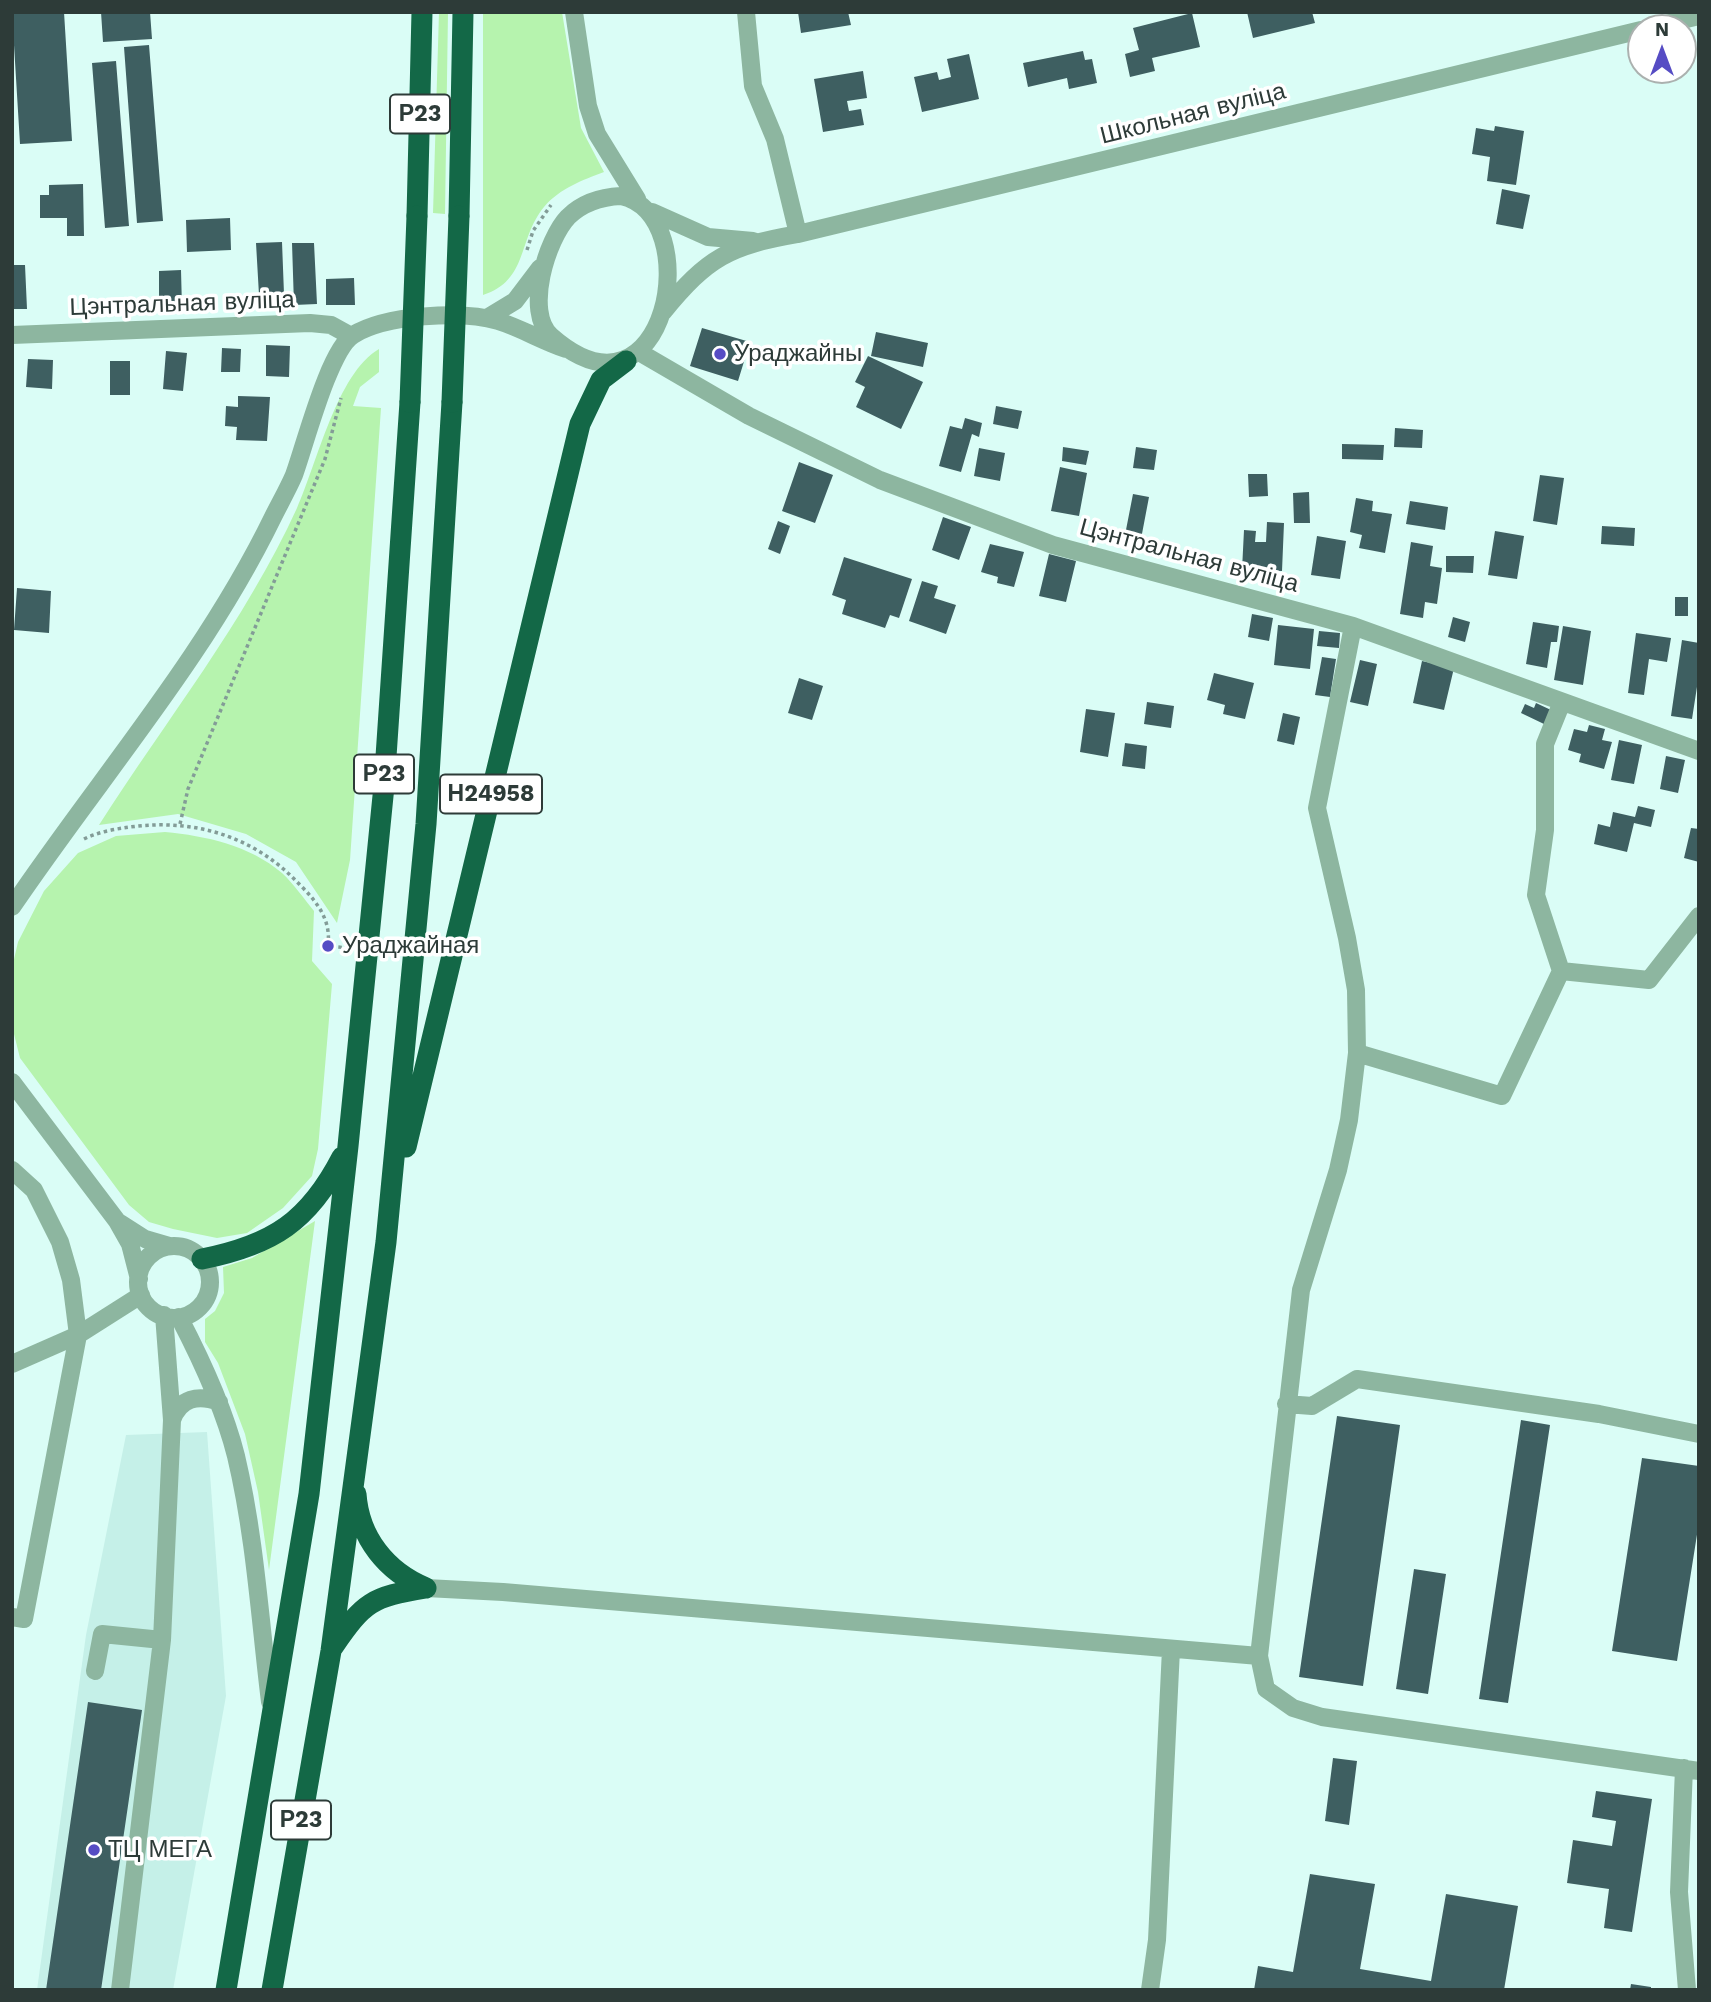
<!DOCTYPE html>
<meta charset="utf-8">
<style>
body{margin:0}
#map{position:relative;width:1711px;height:2002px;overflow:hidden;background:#dafdf6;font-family:"Work Sans",sans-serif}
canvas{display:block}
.frame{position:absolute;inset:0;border:14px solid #2d3b38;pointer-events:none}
.north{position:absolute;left:1627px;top:14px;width:70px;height:70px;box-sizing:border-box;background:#fff;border:2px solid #abb1af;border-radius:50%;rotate:0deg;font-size:19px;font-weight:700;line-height:28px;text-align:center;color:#2d3b38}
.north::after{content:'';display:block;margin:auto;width:24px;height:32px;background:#564cc4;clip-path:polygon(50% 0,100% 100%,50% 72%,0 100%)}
</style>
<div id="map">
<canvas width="1711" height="2002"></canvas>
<div class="frame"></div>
<div class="north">N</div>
</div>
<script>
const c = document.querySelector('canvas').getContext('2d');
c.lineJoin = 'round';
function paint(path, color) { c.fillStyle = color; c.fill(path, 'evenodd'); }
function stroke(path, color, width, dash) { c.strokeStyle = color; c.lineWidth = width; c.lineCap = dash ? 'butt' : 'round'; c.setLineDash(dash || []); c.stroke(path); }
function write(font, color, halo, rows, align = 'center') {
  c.font = font + ' "Work Sans",sans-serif'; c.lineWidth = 7; c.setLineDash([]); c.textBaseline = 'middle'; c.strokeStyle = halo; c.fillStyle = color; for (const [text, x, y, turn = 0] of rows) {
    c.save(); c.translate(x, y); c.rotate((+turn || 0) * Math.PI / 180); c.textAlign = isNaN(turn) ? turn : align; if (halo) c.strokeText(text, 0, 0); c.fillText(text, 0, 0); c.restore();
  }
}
const built = new Path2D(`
 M207,1432L226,1696L173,1990H37L86,1635L126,1435Z`);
const green = new Path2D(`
 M439,12H448L445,214L433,213Z
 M483,12H562L581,128L604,172C583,180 560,188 544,207C517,240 529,280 483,295Z
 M379,349V372L360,387L353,406L381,408L350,860L337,923L296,862L246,834L178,814L99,825C166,720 245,622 297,508C317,464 337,373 379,349Z
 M165,832C206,836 249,845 282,873C294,884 304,899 314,911L312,961L332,984L318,1149L312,1176L283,1208L247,1233L217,1238L173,1229L149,1222L129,1205L20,1058L12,1026V968L18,942L44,891L78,853L116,836Z
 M315,1221L269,1570L258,1492L245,1434L218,1363L205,1342V1319L215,1311L224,1293L223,1267L252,1258Z`);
const building = new Path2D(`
 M12,12H64L72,141L20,144Z
 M101,12H150L152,39L103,42Z
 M798,12H848L851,25L801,33Z
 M1247,12H1312L1315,23L1253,38Z
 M1192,13L1200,47L1152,58L1155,71L1130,77L1125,54L1139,50L1133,28Z
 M149,45L163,221L137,223L124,47Z
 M1083,51L1085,60L1092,59L1097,83L1069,89L1067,78L1028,87L1023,63Z
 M969,54L979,99L922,112L914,77L937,72L939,80L951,77L947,59Z
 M116,61L129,226L105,228L92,63Z
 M863,71L867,98L847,101L849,111L861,109L864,125L823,132L814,79Z
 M1495,126L1524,131L1516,185L1487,181L1490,157L1472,154L1476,128L1494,131Z
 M83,184L84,236H67V218H40V195H49V185Z
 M1502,189L1530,195L1523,229L1496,224Z
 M230,218L231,250L187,252L186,220Z
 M282,242L284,294L259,295L256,243Z
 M292,243H314L317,304L294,305Z
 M12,265H25L27,309H12Z
 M181,270L182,308H159V271Z
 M354,278L355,305H326V279Z
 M702,328L750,342L738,381L690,366Z
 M876,332L928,343L923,367L871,356Z
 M266,345L290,346L289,377L266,376Z
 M222,348L241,349L240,372H221Z
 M166,351L187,353L183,391L163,389Z
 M868,356L923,382L901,429L856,407L865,387L855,382Z
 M28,359L53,360L52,389L26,387Z
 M110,361H130V395H110Z
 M238,396L270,397L267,441L236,440L237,427L225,426L226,406L238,407Z
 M996,406L1022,411L1018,429L993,424Z
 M965,418L982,423L979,437L972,434L961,472L939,466L950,426L962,429Z
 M1395,428L1423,430L1422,448L1394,447Z
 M1342,444L1384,445L1383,460L1342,459Z
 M1063,447L1089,451L1086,465L1062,461Z
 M1136,447L1157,450L1154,470L1133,468Z
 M979,448L1005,453L1000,481L974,476Z
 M799,462L833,475L815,523L782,511Z
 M1060,467L1087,473L1079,516L1051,511Z
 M1248,474H1267L1268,496L1249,497Z
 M1540,475L1564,478L1557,525L1533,521Z
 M1309,492L1310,523H1294L1293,493Z
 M1133,494L1149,497L1141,539L1125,535Z
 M1356,498L1373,501L1372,511L1392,514L1385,553L1359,548L1362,535L1350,532Z
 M1410,501L1448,507L1445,530L1406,524Z
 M943,517L971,527L959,560L932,550Z
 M778,521L790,526L780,554L768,549Z
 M1267,522L1284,523L1282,571L1242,570L1244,530L1256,531L1255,542H1266Z
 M1602,526L1635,528L1634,546L1601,544Z
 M1495,531L1524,536L1517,579L1488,575Z
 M1317,536L1346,541L1340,579L1311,575Z
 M1411,542L1433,546L1430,566L1442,568L1437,604L1425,602L1423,618L1400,614Z
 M990,544L1024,552L1014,587L997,583L998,577L981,572Z
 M1049,554L1076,561L1066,602L1039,596Z
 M1446,556H1474L1473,573L1446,572Z
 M844,557L912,579L899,618L890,615L885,628L842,614L846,600L832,595Z
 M922,581L938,586L934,598L956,605L946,634L909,621Z
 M17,588L51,591L49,633L14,630Z
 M1675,597H1688V616H1675Z
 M1252,614L1273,618L1269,641L1248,637Z
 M1453,617L1470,622L1465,642L1448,637Z
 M1533,622L1559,626L1557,642H1551L1547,668L1526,664Z
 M1278,625L1314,629L1310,669L1274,665Z
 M1563,626L1591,631L1583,685L1554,680Z
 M1319,631L1340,633L1339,648L1317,646Z
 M1636,633L1671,638L1667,662L1649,659L1644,695L1628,693Z
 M1682,640L1699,643V674L1692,719L1671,716Z
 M1322,657L1336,659L1330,697L1315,695Z
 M1360,660L1377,664L1368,706L1350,702Z
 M1422,661L1454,668L1444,710L1413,703Z
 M1214,673L1254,683L1245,719L1223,714L1225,705L1207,700Z
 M799,678L823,686L812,720L788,713Z
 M1147,702L1174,706L1171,728L1144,724Z
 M1536,703L1551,710L1544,724L1521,713L1525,704L1534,708Z
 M1086,709L1115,713L1108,757L1080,752Z
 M1283,713L1300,717L1294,745L1277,741Z
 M1589,725L1605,729L1602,740L1612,742L1604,769L1579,762L1581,754L1568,750L1574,729L1587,732Z
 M1619,740L1642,745L1634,784L1611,780Z
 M1125,743L1147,746L1145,769L1122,766Z
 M1666,756L1685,760L1678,793L1660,789Z
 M1638,806L1655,810L1651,827L1634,823L1627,852L1594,844L1598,824L1610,827L1613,812L1635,817Z
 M1691,828L1699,829V862L1684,858Z
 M1337,1416L1400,1425L1363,1686L1299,1677Z
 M1521,1420L1550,1425L1508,1703L1479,1699Z
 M1642,1458L1699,1466V1522L1677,1661L1612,1651Z
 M1414,1569L1446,1574L1428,1694L1396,1689Z
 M88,1702L142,1710L101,1990H46Z
 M1333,1758L1357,1761L1349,1825L1325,1821Z
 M1596,1791L1652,1799L1632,1932L1604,1928L1609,1889L1567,1883L1573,1840L1612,1846L1616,1821L1592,1817Z
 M1310,1874L1375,1884L1360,1969L1431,1981L1446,1894L1518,1906L1504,1990H1254L1258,1966L1293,1972Z
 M1631,1984L1651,1987V1990H1630Z`);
const path = new Path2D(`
 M527,250L533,231L551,205
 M180,824L188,789L325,459L341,398
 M84,839C98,832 115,829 130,827C196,818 256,837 301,886C319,904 331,921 328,946L348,948`);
const minor = new Path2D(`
 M574,12L588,106L597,134L637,199
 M746,12L753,86L775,139L798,234
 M1649,28L1699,16
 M621,196C708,215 667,438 551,336C524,312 547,239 568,217C583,202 601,197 621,196Z
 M652,212L708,237L753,241
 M663,312C708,257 729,246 798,234L1641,30
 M487,318L515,301L540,268
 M12,335L310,323L331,325L351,336
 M639,352L749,416L880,480L1053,545L1353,626L1699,751
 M1353,626L1317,808L1347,938L1356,990L1357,1053L1349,1120L1338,1170L1301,1290L1259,1656L1266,1689L1293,1708L1322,1717L1699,1771
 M12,907C100,777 204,659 273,517C280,503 288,489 294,475C305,445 329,350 353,335C385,315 462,310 498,321C521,328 542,341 566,349
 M1561,971L1536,895L1545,830V744L1562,702
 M1357,1053L1502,1096L1561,971L1649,980L1699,916
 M12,1082L117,1221L130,1244L139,1279
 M12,1170L34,1190L60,1242L71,1280L78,1335L24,1619L12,1617
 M120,1223L145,1239L169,1246
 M138 1282a36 36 0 1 1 72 0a36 36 0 1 1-72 0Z
 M179,1317C202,1361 224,1408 236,1456C255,1536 260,1620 270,1702
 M12,1364L78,1335L141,1295
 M1286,1404L1312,1406L1357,1379L1599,1414L1699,1434
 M172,1420C180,1398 198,1394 219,1402
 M426,1588L503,1592L1259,1656
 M162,1640L172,1420L164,1315
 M95,1671L102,1634L162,1640L120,1990
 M1684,1768L1679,1892L1687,1990
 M1150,1990L1157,1940L1171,1649`);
const highway = new Path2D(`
 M417,216L422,12
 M459,216L463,12
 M406,1147L580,424L601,380L626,361
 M202,1259C273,1245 309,1221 342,1157
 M356,1494C359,1538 387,1572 426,1588
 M333,1647C364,1602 371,1597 426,1588
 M226,1990L309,1494L348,1146L384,786L410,402
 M272,1990L331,1651L386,1242L426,824L452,402`);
const highwayBridge = new Path2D(`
 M410,402L417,216
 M452,402L459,216`);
const markers = [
 [720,354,7,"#564cc4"],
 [328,946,7,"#564cc4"],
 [94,1850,7,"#564cc4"]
];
const shields = [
 [420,114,60],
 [384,774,60],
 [491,794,102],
 [301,1820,60]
];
const shieldNames = [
 ["Р23",420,114],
 ["Р23",384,774],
 ["Н24958",491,794],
 ["Р23",301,1820]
];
const streetNames = [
 ["Школьная вуліца",1193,114,-14],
 ["Цэнтральная вуліца",182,304,-2],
 ["Цэнтральная вуліца",1189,556,15]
];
const poiNames = [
 ["Ураджайны",734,354],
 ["Ураджайная",342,946],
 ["ТЦ МЕГА",108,1850]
];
paint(built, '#c5f0e8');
paint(green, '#b6f3ae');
paint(building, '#3e5f61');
stroke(path, '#839c97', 3.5, [3.5, 3.5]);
stroke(minor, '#8db6a0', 18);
stroke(highway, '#136847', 21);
stroke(highwayBridge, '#136847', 21);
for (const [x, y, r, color] of markers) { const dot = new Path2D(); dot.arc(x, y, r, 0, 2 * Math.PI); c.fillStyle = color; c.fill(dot); stroke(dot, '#fff', 2.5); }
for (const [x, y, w] of shields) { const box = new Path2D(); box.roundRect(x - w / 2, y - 19.5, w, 39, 5); c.fillStyle = '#fff'; c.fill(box); stroke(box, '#2d3b38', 2); }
write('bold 23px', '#2d3b38', null, shieldNames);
write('24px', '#2d3b38', '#fff', streetNames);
write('24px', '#2d3b38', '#fff', poiNames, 'left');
</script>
